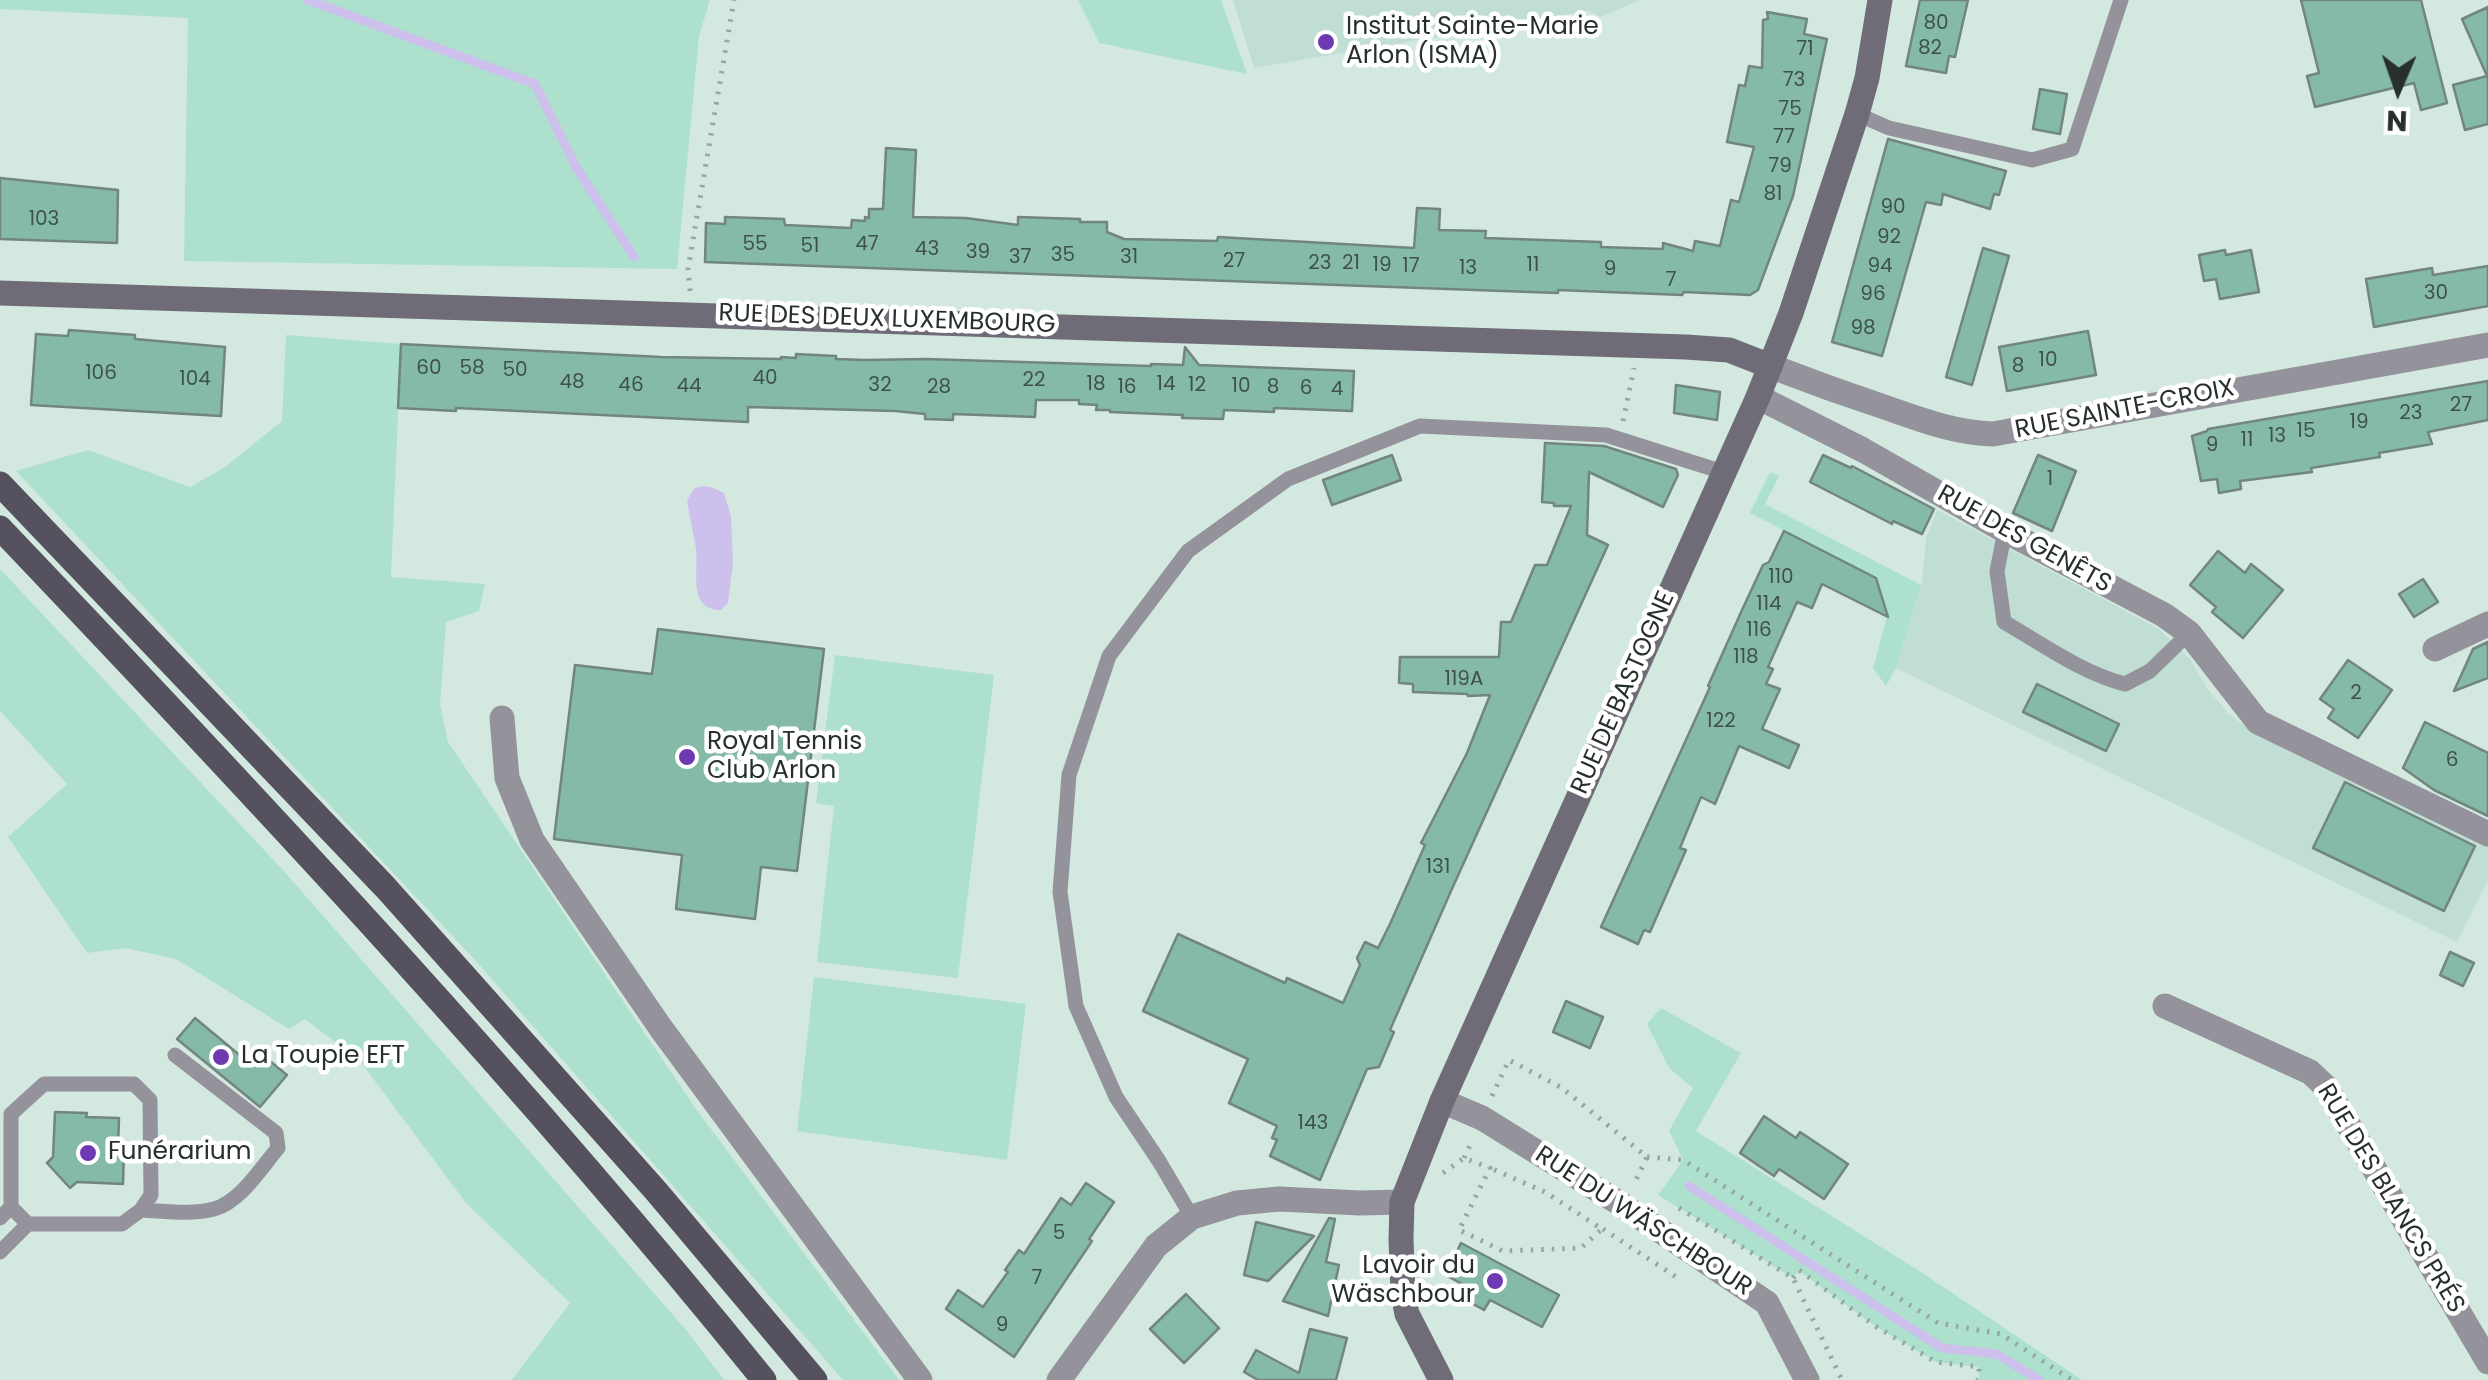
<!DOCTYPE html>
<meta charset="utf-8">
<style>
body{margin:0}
#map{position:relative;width:2488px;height:1380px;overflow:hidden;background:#d3e9e0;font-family:Poppins,sans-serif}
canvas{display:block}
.north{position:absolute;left:2348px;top:40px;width:100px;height:100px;-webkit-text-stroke:8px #fff;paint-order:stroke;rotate:182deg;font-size:28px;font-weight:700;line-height:40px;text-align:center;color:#27302c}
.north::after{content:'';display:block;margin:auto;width:35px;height:45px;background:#27302c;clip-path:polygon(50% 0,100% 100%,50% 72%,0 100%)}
</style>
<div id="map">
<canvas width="2488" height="1380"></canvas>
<div class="north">N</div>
</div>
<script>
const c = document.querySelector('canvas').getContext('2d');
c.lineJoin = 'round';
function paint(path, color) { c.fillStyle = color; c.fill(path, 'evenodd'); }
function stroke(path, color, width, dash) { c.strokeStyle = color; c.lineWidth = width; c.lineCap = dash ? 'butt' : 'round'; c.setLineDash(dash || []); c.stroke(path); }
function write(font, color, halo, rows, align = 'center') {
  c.font = font + ' Poppins,sans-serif'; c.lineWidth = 9; c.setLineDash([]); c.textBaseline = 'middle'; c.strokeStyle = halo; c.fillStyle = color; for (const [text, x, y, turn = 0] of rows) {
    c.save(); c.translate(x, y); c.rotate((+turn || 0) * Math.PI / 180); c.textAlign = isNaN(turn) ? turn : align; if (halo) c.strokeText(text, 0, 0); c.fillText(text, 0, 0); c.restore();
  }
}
const built = new Path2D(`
 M1233,0H1640L1601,17L1589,11L1254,68Z
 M1937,510L2159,629L2190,659L2207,688L2228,713L2252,732L2292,753L2488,846V880L2457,942L1896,668L1922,583L1926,538Z`);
const green = new Path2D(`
 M0,0H710L699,36L677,269L184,261L188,18L0,9Z
 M1078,0H1221L1247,74L1099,43Z
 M286,335L401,344L391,577L485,584L479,611L446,622L440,704L448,742L696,1109L899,1380H843L475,960L16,471L88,450L190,487L225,467L282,421Z
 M1770,472L1779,476L1765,504L1921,585L1896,668L1886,686L1873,668L1887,617L1876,578L1750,513Z
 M0,569L282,869L687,1331L724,1380H512L570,1303L466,1203L360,1061L305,1019L289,1029L176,959L125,948L87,953L8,837L67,784L0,711Z
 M835,655L994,675L958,978L817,962L834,806L816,803Z
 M814,977L1026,1004L1007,1160L797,1131Z
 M1661,1008L1741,1053L1696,1131L1915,1268L2082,1380H1977L1979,1377L1978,1367L1936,1362L1875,1326L1799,1271L1793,1278L1658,1195L1683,1160L1669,1131L1693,1088L1669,1068L1647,1024Z`);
const water = new Path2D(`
 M703,486L711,487L724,493L731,516L733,563L728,603L721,610C687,610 699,571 696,549C694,533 689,517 687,500L695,488Z`);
const stream = new Path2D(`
 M308,0L535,84L576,167L634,257
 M1689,1186L1942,1348L1997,1354L2039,1380`);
const building = new Path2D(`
 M1920,0H1968L1955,57L1949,56L1946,73L1906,66Z
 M2301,0H2421L2447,103L2421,110L2414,83L2315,107L2307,76L2319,73Z
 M2488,7V124L2465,130L2453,85L2487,76L2462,19Z
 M1767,12L1807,19L1804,34L1827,39L1793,196L1758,290L1750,295L1684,292L1682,295L1558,290V293L705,262L706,223L725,224V217L784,219L785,225L851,228L852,220L865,221V217L869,218V209H883L886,148L916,150L913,217L966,218L1018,225V217L1080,219V222H1107V232L1124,239L1217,241L1218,237L1414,248L1417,208L1440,209L1439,230L1486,231L1485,238L1601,242V247L1663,249V243L1693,251L1695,241L1720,246L1731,200L1739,202L1754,147L1727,142L1739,85L1745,86L1749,66L1762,68L1763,20L1768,19Z
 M2040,89L2067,94L2060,134L2033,129Z
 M1888,139L2006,171L1999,195L1994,194L1990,209L1943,194L1941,205L1926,202L1882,356L1832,342Z
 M0,178L118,190L117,243L0,239Z
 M1983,248L2009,256L1972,385L1946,377Z
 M2225,250L2226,255L2251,250L2259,292L2220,299L2216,279L2204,281L2199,255Z
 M2488,266V306L2374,327L2366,279L2432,268L2433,275Z
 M69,330L135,335V339L225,347L221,416L31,405L36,334L68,336Z
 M2088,331L2096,375L2007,391L1999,347Z
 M401,344L661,357L781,359V357L796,358V354L836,356V359L865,360L926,359L1151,366V364L1183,365L1185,347L1199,365L1354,371L1352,411L1274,408V412L1224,410L1223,419L1182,418L1183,415L1110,412V410H1096L1097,405L1079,404V400H1036L1035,417L953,414V420L925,419V414L895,411L748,407V422L456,408V411L398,408Z
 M2488,381V420L2428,432L2432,444L2379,453L2380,457L2311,468L2312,472L2240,481L2241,489L2219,493L2217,479L2201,481L2192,436L2207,431L2208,429Z
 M1676,385L1720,392L1717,420L1674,413Z
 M1545,443L1604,446L1676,469L1678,475L1663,507L1589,472L1587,535L1608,545L1451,891L1390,1030L1394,1032L1379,1067L1367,1069L1320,1180L1270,1156L1277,1140L1272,1138L1277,1126L1229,1103L1248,1059L1143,1011L1178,934L1285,983L1287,978L1343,1003L1360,965L1357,958L1365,942L1378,948L1390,924L1425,845L1421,843L1467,753L1490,695L1468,696L1467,694L1413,692V684L1399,683L1400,657H1499L1501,622H1511L1535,565H1547L1571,506H1554V503L1542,502Z
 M1392,455L1401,480L1332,505L1323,480Z
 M1823,455L1851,468L1852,466L1934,509L1922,534L1893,521L1892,524L1810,482Z
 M2038,455L2076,471L2052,531L2013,513Z
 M1784,531L1876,578L1888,617L1822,584L1812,608L1797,602L1768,667L1773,669L1766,684L1780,689L1762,729L1799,745L1789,768L1739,746L1715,804L1701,797L1680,848L1686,850L1650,932L1644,930L1638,944L1601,927L1710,687L1708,686L1742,610L1763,565L1769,562Z
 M2218,551L2245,573L2251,564L2283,590L2243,638L2212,612L2216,607L2190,585Z
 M2423,579L2438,602L2414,617L2399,594Z
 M658,629L824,649L797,871L761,867L755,919L676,909L682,855L554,839L575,665L652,674Z
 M2488,642V678L2454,691L2473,649Z
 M2348,660L2392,690L2358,738L2328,718L2334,709L2320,699Z
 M2037,684L2119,724L2106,751L2023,712Z
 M2425,722L2488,753V816L2434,790L2403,768Z
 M2345,782L2475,846L2444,911L2313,848Z
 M2450,952L2474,963L2463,986L2440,975Z
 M1566,1001L1603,1017L1590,1048L1553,1032Z
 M195,1018L249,1063L259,1052L287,1075L260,1107L177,1039Z
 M55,1112L87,1113L86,1117L119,1118L118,1149H124L123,1184L77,1182L70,1188L47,1163L53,1157Z
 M1764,1116L1796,1138L1800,1132L1848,1164L1824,1199L1779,1169L1774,1176L1740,1153Z
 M1086,1183L1114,1202L1089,1239L1092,1241L1014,1357L946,1309L958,1290L983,1307L1008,1272L1005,1270L1019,1250L1024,1254L1061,1198L1071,1205Z
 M1329,1218L1335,1219L1326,1262L1339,1265L1328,1316L1283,1301Z
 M1256,1222L1314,1236L1268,1281L1244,1275Z
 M1461,1243L1559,1295L1542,1327L1490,1300L1484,1310L1464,1299L1470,1288L1445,1275Z
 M1186,1294L1219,1328L1184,1363L1150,1329Z
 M1310,1329L1347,1338L1336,1380H1258L1244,1372L1256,1350L1299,1373Z`);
const path = new Path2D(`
 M690,291L688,269L734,0
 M1623,421L1634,368
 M1492,1096L1509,1060L1562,1088L1647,1157L1635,1182
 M1647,1157L1683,1160L1938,1323L2001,1334L2072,1380
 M1464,1158L1471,1143
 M1443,1173L1464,1158L1490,1168L1459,1230L1503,1251L1581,1248L1602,1229L1545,1192L1490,1168
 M1679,1208L1793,1278L1842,1380
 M1603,1229L1681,1280
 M1793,1278L1799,1270L1875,1326L1936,1362L1979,1367V1378L1977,1380`);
const lane = new Path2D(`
 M1857,114L1889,128L2032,160L2072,149L2121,0
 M2005,531L1997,571L2004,622C2042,644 2082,673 2125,684L2150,671L2189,633
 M141,1210C165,1211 191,1215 214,1209C240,1202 261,1168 278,1148L276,1133L175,1055
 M1192,1217L1159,1161L1116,1097L1076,1006L1060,892L1069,775L1109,656L1188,551L1288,479L1420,426L1606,435L1723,472
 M0,1218L11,1207V1114L44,1084H134L150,1100L151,1195L141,1210L122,1224H28L11,1207
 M0,1252L28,1224`);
const street = new Path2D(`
 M1770,366C1809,381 1848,395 1887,408C1922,420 1955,433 1993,434L2488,345
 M1758,397L1863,450L2005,531L2164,615L2189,633L2258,722L2488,834
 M2435,649L2488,624
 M502,718L507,778L532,840L660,1027L920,1380
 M2165,1006L2310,1072L2326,1087L2488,1362
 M1442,1101L1482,1118L1619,1203L1767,1303L1807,1380
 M1059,1380L1156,1246L1192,1217L1237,1203L1279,1199L1360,1203L1402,1202`);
const secondary = new Path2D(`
 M0,293L1686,347L1729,350L1770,366
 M1441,1380L1407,1314L1403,1294L1401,1239L1402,1202L1442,1101L1758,397L1791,313L1857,114L1867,78L1880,0`);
const primary = new Path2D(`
 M0,484L386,888L656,1191L815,1380
 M0,528C263,804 524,1083 764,1380`);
const markers = [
 [1326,42,10,"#6d3ab1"],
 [687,757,10,"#6d3ab1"],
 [221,1057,10,"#6d3ab1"],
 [88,1153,10,"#6d3ab1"],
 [1495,1281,10,"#6d3ab1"]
];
const numberNames = [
 ["80",1936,24],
 ["82",1930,49],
 ["71",1805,50],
 ["73",1794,81],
 ["75",1790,110],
 ["77",1784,138],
 ["79",1780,167],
 ["81",1773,195],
 ["90",1893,208],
 ["103",44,220],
 ["92",1889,238],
 ["55",755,245],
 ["47",867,245],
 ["51",810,247],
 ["43",927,250],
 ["39",978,253],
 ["35",1063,256],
 ["37",1020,258],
 ["31",1129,258],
 ["27",1234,262],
 ["23",1320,264],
 ["21",1351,264],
 ["19",1382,266],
 ["11",1533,266],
 ["17",1411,267],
 ["94",1880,267],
 ["13",1468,269],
 ["9",1610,270],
 ["7",1671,281],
 ["30",2436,294],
 ["96",1873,295],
 ["98",1863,329],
 ["10",2048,361],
 ["8",2018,367],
 ["60",429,369],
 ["58",472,369],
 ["50",515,371],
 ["106",101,374],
 ["40",765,379],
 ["104",195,380],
 ["22",1034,381],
 ["48",572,383],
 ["18",1096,385],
 ["14",1166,385],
 ["46",631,386],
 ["32",880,386],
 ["12",1197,386],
 ["44",689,387],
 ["10",1241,387],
 ["28",939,388],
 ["16",1127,388],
 ["8",1273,388],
 ["6",1306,389],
 ["4",1337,390],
 ["27",2461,406],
 ["23",2411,414],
 ["19",2359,423],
 ["15",2306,432],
 ["13",2277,437],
 ["11",2247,441],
 ["9",2212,446],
 ["1",2050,480],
 ["110",1781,578],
 ["114",1769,605],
 ["116",1759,631],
 ["118",1746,658],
 ["119A",1464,680],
 ["2",2356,694],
 ["122",1721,722],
 ["6",2452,761],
 ["131",1438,868],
 ["143",1313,1124],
 ["5",1059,1234],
 ["7",1037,1279],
 ["9",1002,1326]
];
const poiNames = [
 ["Institut Sainte-Marie",1346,28],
 ["Arlon (ISMA)",1346,57],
 ["Royal Tennis",707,743],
 ["Club Arlon",707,772],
 ["La Toupie EFT",241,1057],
 ["Funérarium",108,1153],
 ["Lavoir du",1475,1267,"right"],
 ["Wäschbour",1475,1296,"right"]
];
const streetNames = [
 ["RUE DES DEUX LUXEMBOURG",887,320,2],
 ["RUE SAINTE-CROIX",2125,410,-11],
 ["RUE DES GENÊTS",2024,540,29],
 ["RUE DE BASTOGNE",1624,693,-66],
 ["RUE DES BLANCS PRÉS",2390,1199,59],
 ["RUE DU WÄSCHBOUR",1643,1222,33]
];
paint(built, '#c0ded3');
paint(green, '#aee0ce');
paint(water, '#cec0ec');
stroke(stream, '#cec0ec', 9);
paint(building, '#85baa7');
stroke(building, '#72867f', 2.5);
stroke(path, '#95a79f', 5, [2.5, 8]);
stroke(lane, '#94929a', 15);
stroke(street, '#94929a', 25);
stroke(secondary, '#6f6c77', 25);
stroke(primary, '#55515e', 25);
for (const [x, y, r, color] of markers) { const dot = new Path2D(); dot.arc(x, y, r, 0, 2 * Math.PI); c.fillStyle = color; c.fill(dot); stroke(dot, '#fff', 4); }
write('20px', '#3e524b', null, numberNames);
write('25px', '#27302c', '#fff', poiNames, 'left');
write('25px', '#27302c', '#fff', streetNames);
</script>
